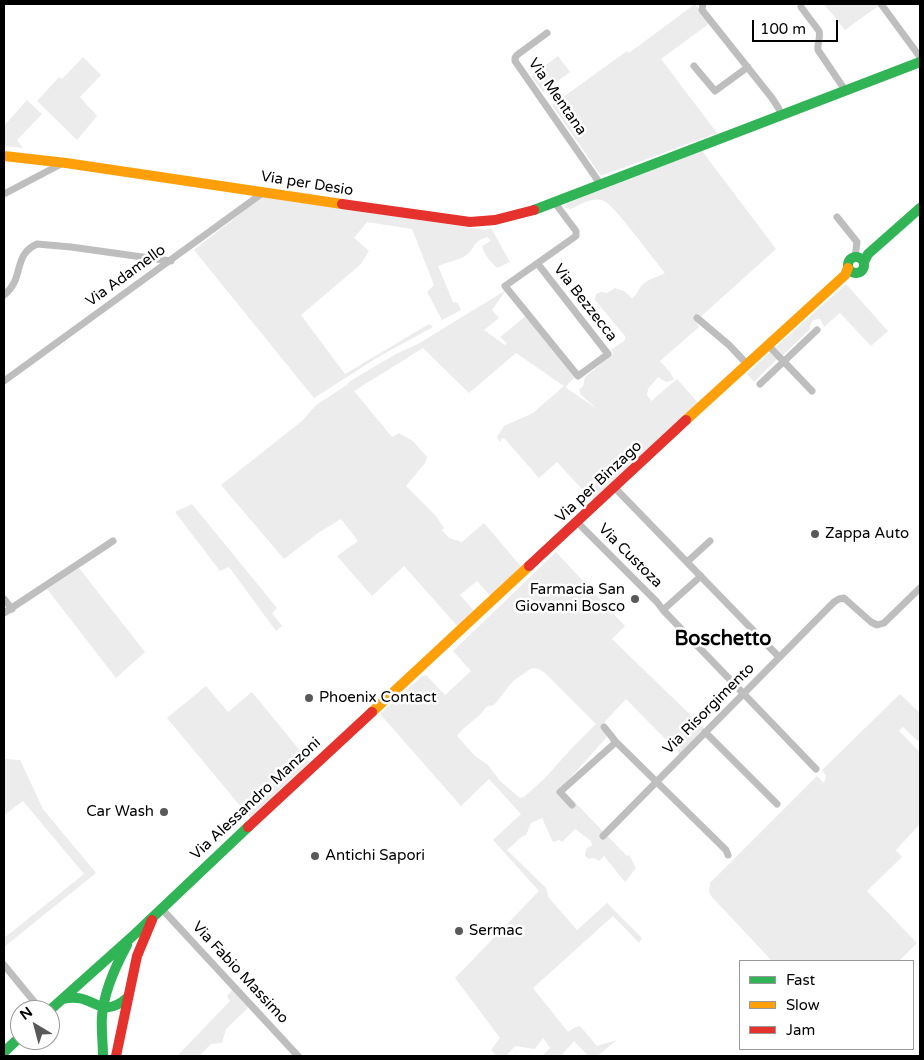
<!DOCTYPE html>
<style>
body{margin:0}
#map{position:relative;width:924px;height:1060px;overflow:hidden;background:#fff;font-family:"Varela Round",sans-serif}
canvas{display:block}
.frame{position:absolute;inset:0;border:5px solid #000;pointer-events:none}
.legend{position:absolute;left:739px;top:960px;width:175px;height:90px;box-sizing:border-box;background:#fff;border:1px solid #999;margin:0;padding:6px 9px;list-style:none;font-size:15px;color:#000}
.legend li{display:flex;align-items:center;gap:10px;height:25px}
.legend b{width:25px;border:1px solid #999}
.north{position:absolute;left:10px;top:1000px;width:50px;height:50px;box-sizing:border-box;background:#fff;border:1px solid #999;border-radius:50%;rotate:323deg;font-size:14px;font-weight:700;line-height:20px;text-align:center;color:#000}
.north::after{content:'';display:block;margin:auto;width:18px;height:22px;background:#595959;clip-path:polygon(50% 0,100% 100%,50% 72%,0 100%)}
.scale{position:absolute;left:752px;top:20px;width:86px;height:22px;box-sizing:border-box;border:2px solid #000;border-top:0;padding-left:6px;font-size:15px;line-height:18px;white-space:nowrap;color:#000;-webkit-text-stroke:4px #fff;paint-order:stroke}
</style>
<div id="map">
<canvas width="924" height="1060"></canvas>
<div class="frame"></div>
<ul class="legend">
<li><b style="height:6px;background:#30b455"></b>Fast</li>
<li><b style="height:6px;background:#ff9f0a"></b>Slow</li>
<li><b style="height:6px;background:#e5322d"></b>Jam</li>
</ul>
<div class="north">N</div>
<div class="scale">100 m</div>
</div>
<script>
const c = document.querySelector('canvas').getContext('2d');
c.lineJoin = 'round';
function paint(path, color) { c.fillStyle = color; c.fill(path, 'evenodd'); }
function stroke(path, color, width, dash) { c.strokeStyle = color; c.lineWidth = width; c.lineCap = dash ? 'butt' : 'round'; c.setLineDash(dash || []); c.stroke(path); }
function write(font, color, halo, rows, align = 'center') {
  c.font = font + ' "Varela Round",sans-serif'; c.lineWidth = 5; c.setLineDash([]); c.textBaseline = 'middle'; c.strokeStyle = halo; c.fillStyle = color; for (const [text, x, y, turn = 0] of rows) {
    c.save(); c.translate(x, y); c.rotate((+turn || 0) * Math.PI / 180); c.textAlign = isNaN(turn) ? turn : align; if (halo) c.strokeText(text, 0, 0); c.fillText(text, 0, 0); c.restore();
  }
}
const green = new Path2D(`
 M695,4L710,23L661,59L717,133L601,176L552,105L627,51L629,53Z
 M824,4H881L845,30Z
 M558,56L570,72L543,92L531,76Z
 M83,57L101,75L80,97L97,116L77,140L37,101L59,77L62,79Z
 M27,100L42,114L17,140L23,148L4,146V126Z
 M702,151L776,249L696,321L699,327L660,361L670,372L674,380L666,382L658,377L648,389L647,395L651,400L650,402L677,379L699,404L593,501L557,462L539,478L505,439L502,438L500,442L497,437L504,426L533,413L564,386L516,353L469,393L423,348L354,391L392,437L399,433L413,441L427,457L425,463L406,486L436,516L444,528L442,530L449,538L462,542L484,523L523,569L493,599L477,581L460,595L476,613L460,629L404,566L372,596L337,556L358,541L341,519L318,533L284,559L221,485L302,421L316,405L347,385L350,381L396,354L418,344L506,290L492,310L499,318L484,330L505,345L507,343L500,337L527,315L577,375L565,387L597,409L581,395L579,390L583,386L585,377L613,354L611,350L625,340V336L595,300L596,294L601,292L607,293L615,288L624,291L632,298C638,294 638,290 642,285C648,279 658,277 665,273C654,260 615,206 604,201C593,196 581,204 571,209L565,208L567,203Z
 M263,196L485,230L491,228L510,262L497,268C490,261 485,256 482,246L491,241L487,237C471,242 476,249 465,256C457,261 446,262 438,266L453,302L458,303L461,310L442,320L427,292L434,285L412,229L367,222L354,238L369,251L360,265L301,315L345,374L429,324L433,327L380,356L314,398L194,250Z
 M846,284L888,331L871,346L840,313L824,327L820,319L813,320L810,326V329L783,355L776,347Z
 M770,352L777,359L754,382L747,374Z
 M192,504L277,608L272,613L282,626L276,631L229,567L220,571L175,512Z
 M556,552L625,626L612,639L704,728L680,754L626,699L600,727L607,737L561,788L627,856L629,855L636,868L625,882L604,856L599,861L594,858L589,859L585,856L586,849L592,845L591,841L575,829L562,842L559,840L553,842L542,818L531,823L526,835C517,838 515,845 507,850L546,888L549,898L577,930L607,903L642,938L639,943L613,916L533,988L568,1032L576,1027L580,1026L597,1046L617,1040L597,1056H588L574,1041L561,1056H542L550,1048L543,1038L535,1049L515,1046L506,1056H497L491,1050L500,1038L455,978L539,891L493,840L521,814L489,779L461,806L380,714L422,676L426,675L445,695L471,671L453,651ZM532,668L539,669L545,673L596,724L571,749L544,779L524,797L520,798L500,781L488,765L475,756L457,736C465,724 479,719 486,707L494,705L513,681Z
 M79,568L145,652L116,678L47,589Z
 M206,686L228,712L252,692L311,764L251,819L167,718Z
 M900,694L920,713V743L903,727L899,731L920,752V824L896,850L902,857L867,891L917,943L899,961H772L711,896L709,891L710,883L817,776L824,783L826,776L822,770Z
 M4,759L20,760L43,809L96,873L4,947V938L84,874L23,801L4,815Z
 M233,989L248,1008L226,1029L222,1043L211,1044L199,1056H177L230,1001L227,996Z`);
const street = new Path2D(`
 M703,4L702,10L772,98L779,109L780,115
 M881,4L920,57
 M801,7L819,31C821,38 817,43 818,50L845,90
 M547,33L517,55L515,58V61L601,185
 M694,66L715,91L748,67
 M4,194L63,163
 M837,217L857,242L855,257
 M538,264L608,354L578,376L505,286L576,236V231L555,203
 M4,295C25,279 12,255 37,244L71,247L171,261
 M697,318L729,345L747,364
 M768,345L812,391
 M4,381L264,192
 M760,384L817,330
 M615,488L779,657
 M577,522L657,602L663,610L816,769
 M687,562L710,541
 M4,599L12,609
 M663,610L701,576
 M4,613L113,541
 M604,727L616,742
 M705,732L777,804
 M572,805L560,792L616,742L726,850L728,855
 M603,836L834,602L839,599L844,598L871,622L877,625L884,623L920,588
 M161,908L298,1056
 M4,965L41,1010`);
const fast = new Path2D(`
 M534,210L920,62
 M848 265a8 8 0 1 1 16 0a8 8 0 1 1-16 0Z
 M864,262L868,254L920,208
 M63,999C94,991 99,1022 127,998
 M50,1010L135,934L248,827
 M4,1052L20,1037
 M103,1056C103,1043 101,1029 102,1016C104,991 115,967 127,945`);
const slow = new Path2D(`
 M4,156L66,163L342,204
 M686,420L845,275L848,268
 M372,712L529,566`);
const jam = new Path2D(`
 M342,204L470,222L495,220L534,210
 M529,566L686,420
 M248,827L372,712
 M116,1056L137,956L152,920`);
const markers = [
 [815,534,5,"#595959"],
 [635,599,5,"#595959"],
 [309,698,5,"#595959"],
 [164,812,5,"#595959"],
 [315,856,5,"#595959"],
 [459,931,5,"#595959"]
];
const streetNames = [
 ["Via Mentana",557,97,55],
 ["Via per Desio",307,184,9],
 ["Via Adamello",126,276,-36],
 ["Via Bezzecca",585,303,52],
 ["Via per Binzago",599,482,-43],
 ["Via Custoza",630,556,45],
 ["Via Risorgimento",709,709,-45],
 ["Via Alessandro Manzoni",256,799,-43],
 ["Via Fabio Massimo",240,973,47]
];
const poiNames = [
 ["Zappa Auto",825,534],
 ["Farmacia San",625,590,"right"],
 ["Giovanni Bosco",625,607,"right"],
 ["Phoenix Contact",319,698],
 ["Car Wash",154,812,"right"],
 ["Antichi Sapori",325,856],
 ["Sermac",469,931]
];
const districtNames = [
 ["Boschetto",723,640]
];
paint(green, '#ececec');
stroke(street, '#bebebe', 7);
stroke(fast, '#30b455', 10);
stroke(slow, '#ff9f0a', 10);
stroke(jam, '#e5322d', 10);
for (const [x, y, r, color] of markers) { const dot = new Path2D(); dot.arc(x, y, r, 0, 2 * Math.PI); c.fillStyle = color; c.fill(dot); stroke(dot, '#fff', 2); }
write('15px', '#000', '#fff', streetNames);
write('15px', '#000', '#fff', poiNames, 'left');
write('bold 20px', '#000', '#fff', districtNames);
</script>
